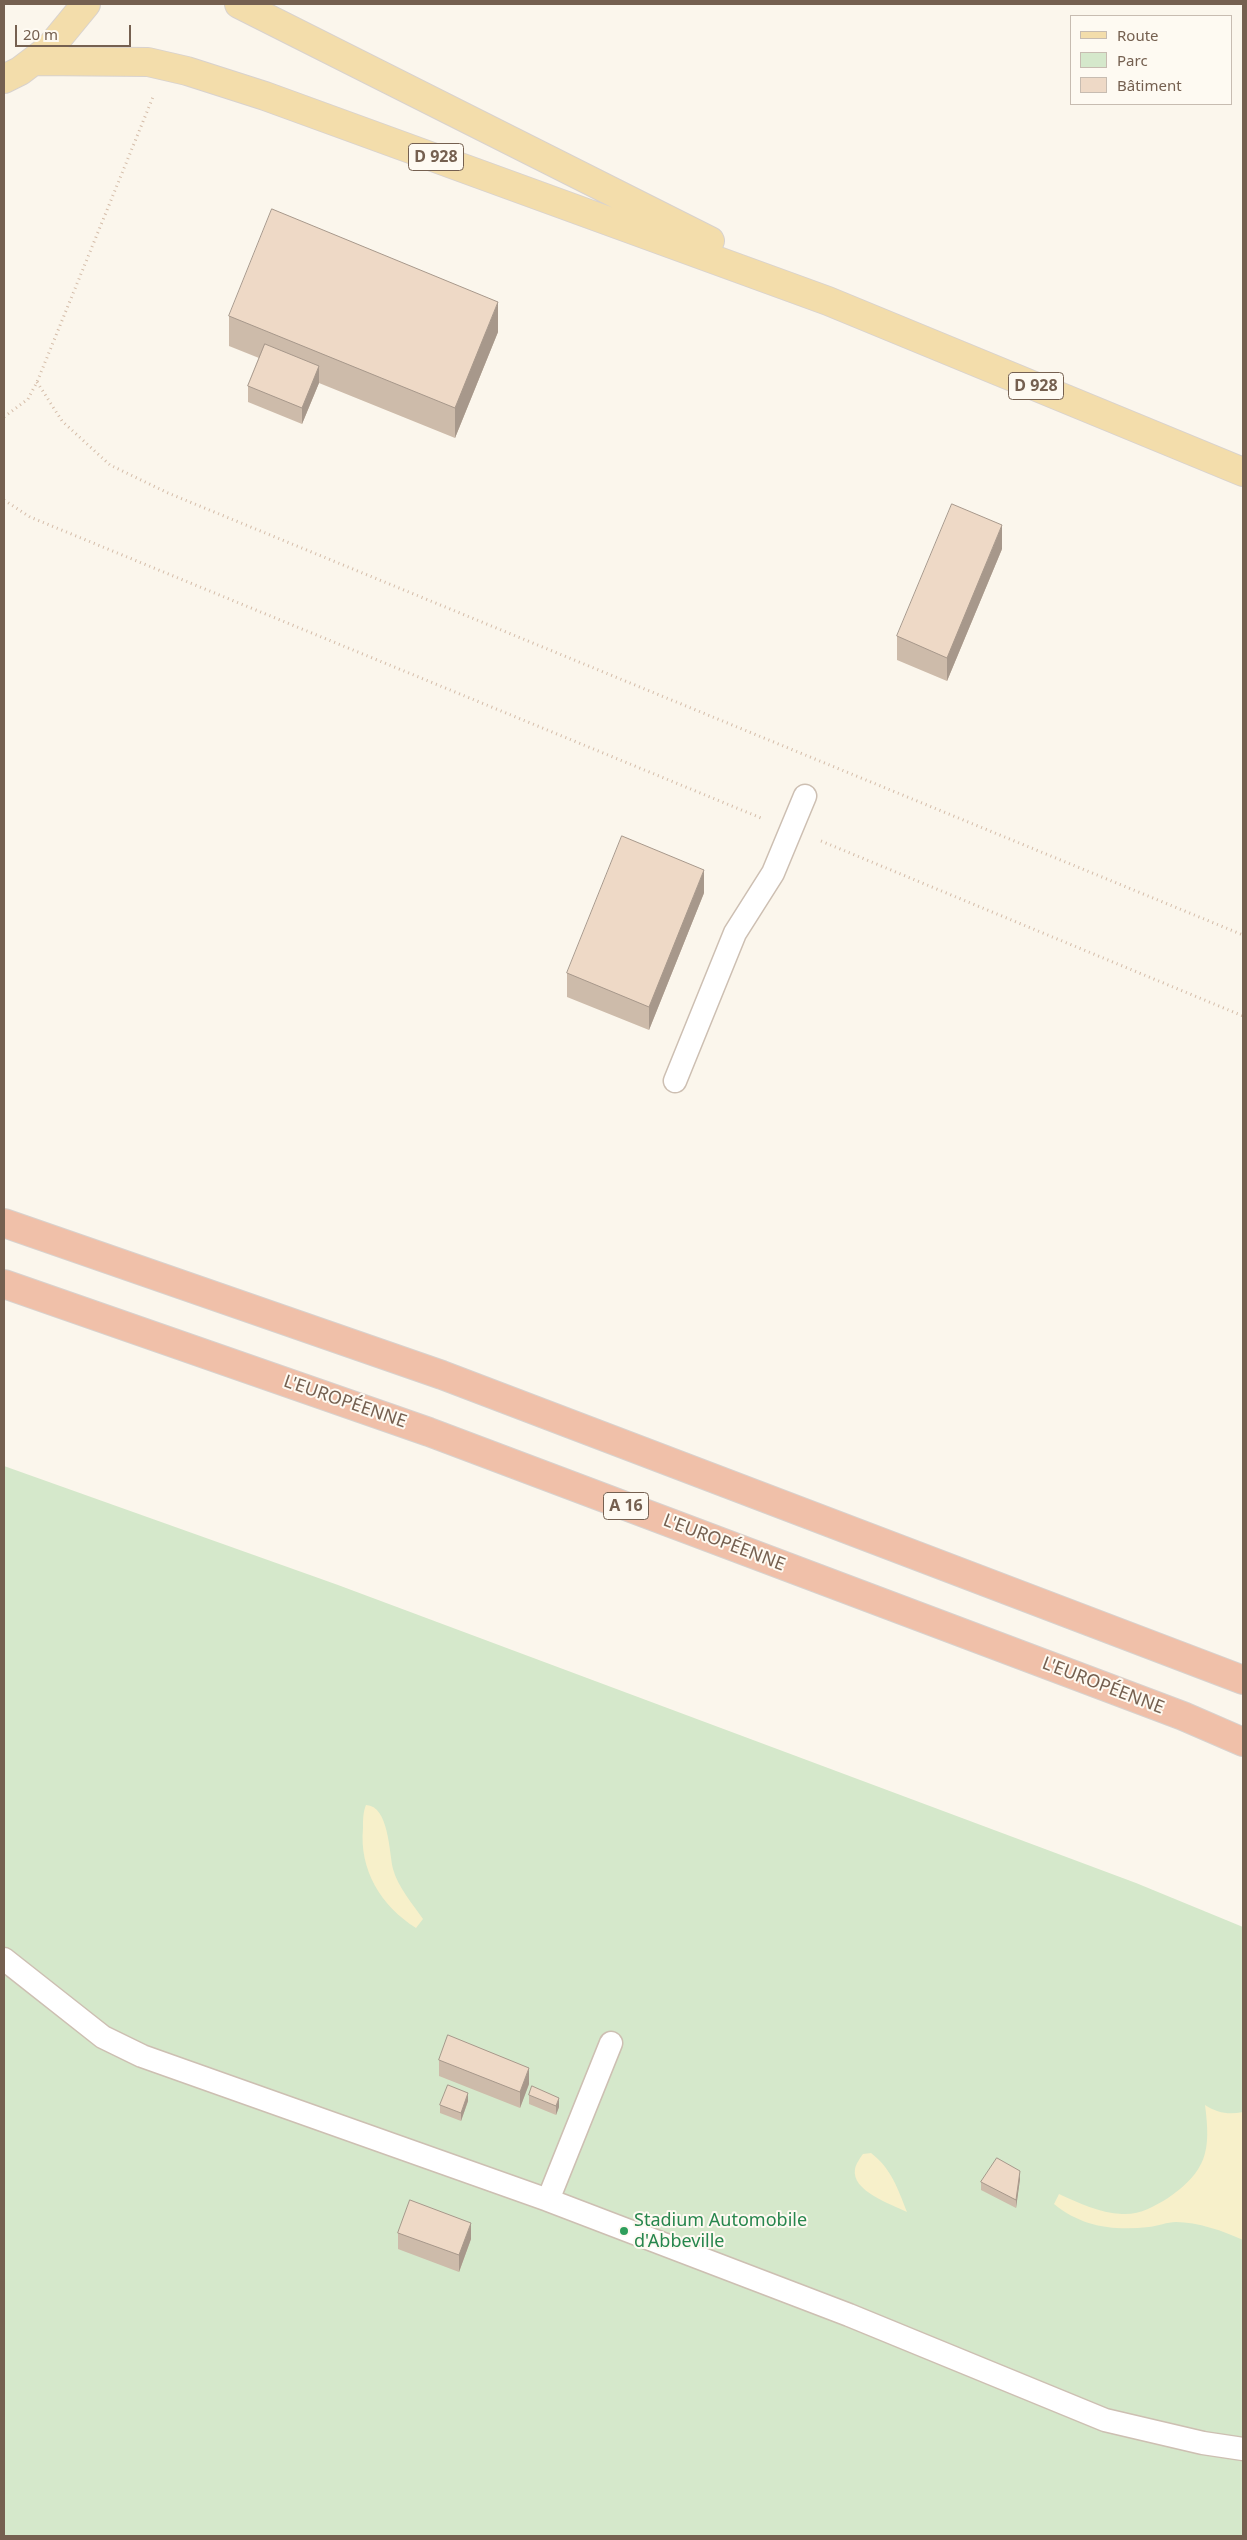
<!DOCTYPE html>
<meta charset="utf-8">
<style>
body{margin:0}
#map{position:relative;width:1247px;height:2540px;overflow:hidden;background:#fbf6ec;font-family:"Noto Sans",sans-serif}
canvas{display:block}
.frame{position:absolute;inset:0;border:5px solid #756050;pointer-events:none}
.legend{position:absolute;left:1070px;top:15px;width:162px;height:90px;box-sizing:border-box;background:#fefaf2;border:1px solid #c7bcb1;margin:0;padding:6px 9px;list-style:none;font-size:15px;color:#756050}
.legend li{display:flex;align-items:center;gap:10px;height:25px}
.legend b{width:25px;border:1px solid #c7bcb1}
.scale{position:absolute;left:15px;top:25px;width:116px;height:22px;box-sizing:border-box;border:2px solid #756050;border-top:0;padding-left:6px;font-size:15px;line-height:18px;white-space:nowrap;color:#756050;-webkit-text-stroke:4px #fefaf2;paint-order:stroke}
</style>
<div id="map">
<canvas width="1247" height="2540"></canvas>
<div class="frame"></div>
<ul class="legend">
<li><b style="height:6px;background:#f3ddab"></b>Route</li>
<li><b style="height:14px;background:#d5e8cb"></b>Parc</li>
<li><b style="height:14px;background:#eed9c6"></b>Bâtiment</li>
</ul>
<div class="scale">20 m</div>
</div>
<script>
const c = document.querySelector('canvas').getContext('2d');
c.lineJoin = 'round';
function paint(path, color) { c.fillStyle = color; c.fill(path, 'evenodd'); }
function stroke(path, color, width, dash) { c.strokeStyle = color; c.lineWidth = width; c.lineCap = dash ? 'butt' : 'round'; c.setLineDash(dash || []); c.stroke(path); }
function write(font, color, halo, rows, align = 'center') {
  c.font = font + ' "Noto Sans",sans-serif'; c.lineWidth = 4; c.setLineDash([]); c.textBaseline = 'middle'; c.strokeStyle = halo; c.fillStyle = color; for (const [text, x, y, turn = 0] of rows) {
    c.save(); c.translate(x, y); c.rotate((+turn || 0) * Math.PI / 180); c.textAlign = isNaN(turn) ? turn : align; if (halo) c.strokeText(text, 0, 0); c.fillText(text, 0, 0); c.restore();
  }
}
const green = new Path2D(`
 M4,1466L338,1585L1136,1883L1243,1927V2536H4Z`);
const sand = new Path2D(`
 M366,1805C389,1806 389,1852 393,1869C398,1887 412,1903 423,1919L416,1928C381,1906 359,1870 363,1828C363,1820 363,1812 366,1805Z
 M1205,2105C1217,2113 1229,2115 1243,2112V2240C1224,2231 1197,2222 1176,2222C1167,2222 1158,2226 1149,2227C1114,2231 1082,2227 1054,2204L1059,2194C1079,2203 1099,2213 1122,2214C1140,2215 1153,2207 1168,2198C1207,2171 1211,2151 1205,2105Z
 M871,2153C891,2168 898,2189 907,2212C891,2204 851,2191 855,2169C856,2164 860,2158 863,2154Z`);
const path = new Path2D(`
 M37,382L62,421L110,465L168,493L1243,935
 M4,417L28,399L37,382L153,97
 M4,500L30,517L761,818
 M821,841L1243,1016`);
const service = new Path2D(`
 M675,1081L735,933L773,873L805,796
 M4,1959L103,2037L142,2056L548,2200L849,2315L1105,2420L1203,2443L1243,2449
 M548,2200L611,2043`);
const primary = new Path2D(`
 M239,4L710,241
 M35,61L148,62L187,71L265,96L828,301L1243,472
 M4,79L20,71L49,49L86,4`);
const motorway = new Path2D(`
 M4,1223L442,1375L1243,1680
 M4,1284L429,1432L1183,1716L1243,1742`);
const wall = new Path2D(`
 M229,316L498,332L455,438L319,383L302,424L248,402V386L259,358L229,346Z
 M1002,549L947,681L897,660V636Z
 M704,893L649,1030L567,997V973Z
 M439,2060L529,2084L520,2108L439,2076Z
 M529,2095L559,2107L556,2115L529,2104Z
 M468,2101L461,2121L440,2113V2105Z
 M1020,2179L1016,2208L981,2190V2182Z
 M398,2233L471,2239L459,2272L398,2249Z`);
const shadedWall = new Path2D(`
 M498,302V332L455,438V408Z
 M319,366V383L302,424V408Z
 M1002,525V549L947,681V658Z
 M704,870V893L649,1030V1007Z
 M529,2068V2084L520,2108V2092Z
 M468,2093V2101L461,2121V2113Z
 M559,2098V2107L556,2115V2106Z
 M1020,2171V2179L1016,2208V2200Z
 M471,2223V2239L459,2272V2255Z`);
const building = new Path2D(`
 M272,209L498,302L455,408L229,316Z
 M265,344L319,366L302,408L248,386Z
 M952,504L1002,525L947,658L897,636Z
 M622,836L704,870L649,1007L567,973Z
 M448,2035L529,2068L520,2092L439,2060Z
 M448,2085L468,2093L461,2113L440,2105Z
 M532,2086L559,2098L556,2106L529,2095Z
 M997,2158L1020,2171L1016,2200L981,2182Z
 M410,2200L471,2223L459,2255L398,2233Z`);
const markers = [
 [624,2231,5,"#2e9e5b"]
];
const shields = [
 [436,157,55],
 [1036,386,55],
 [626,1506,45]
];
const shieldNames = [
 ["D 928",436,157],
 ["D 928",1036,386],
 ["A 16",626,1506]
];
const streetNames = [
 ["L'EUROPÉENNE",345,1402,19],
 ["L'EUROPÉENNE",724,1543,21],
 ["L'EUROPÉENNE",1103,1686,21]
];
const leisureNames = [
 ["Stadium Automobile",634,2221],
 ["d'Abbeville",634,2242]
];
paint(green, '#d5e8cb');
paint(sand, '#f7f0ca');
stroke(service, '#cdbfb2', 25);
stroke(primary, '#d8d2ce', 30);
stroke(motorway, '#d8d2ce', 30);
stroke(path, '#d4bca8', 3, [1, 4]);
stroke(service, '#fff', 22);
stroke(primary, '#f3ddab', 28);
stroke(motorway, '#f0c0a9', 28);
paint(wall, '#cdbbaa');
paint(shadedWall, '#a7988b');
paint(building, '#eed9c6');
stroke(building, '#a7988b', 1);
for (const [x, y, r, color] of markers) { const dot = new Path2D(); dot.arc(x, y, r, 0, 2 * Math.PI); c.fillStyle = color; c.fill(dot); stroke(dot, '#fefaf2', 2); }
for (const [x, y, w] of shields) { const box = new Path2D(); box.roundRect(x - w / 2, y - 13.5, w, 27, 4); c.fillStyle = '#fefaf2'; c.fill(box); stroke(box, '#756050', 1); }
write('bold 16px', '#756050', null, shieldNames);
write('18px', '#756050', '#fefaf2', streetNames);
write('18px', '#27864d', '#fefaf2', leisureNames, 'left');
</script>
